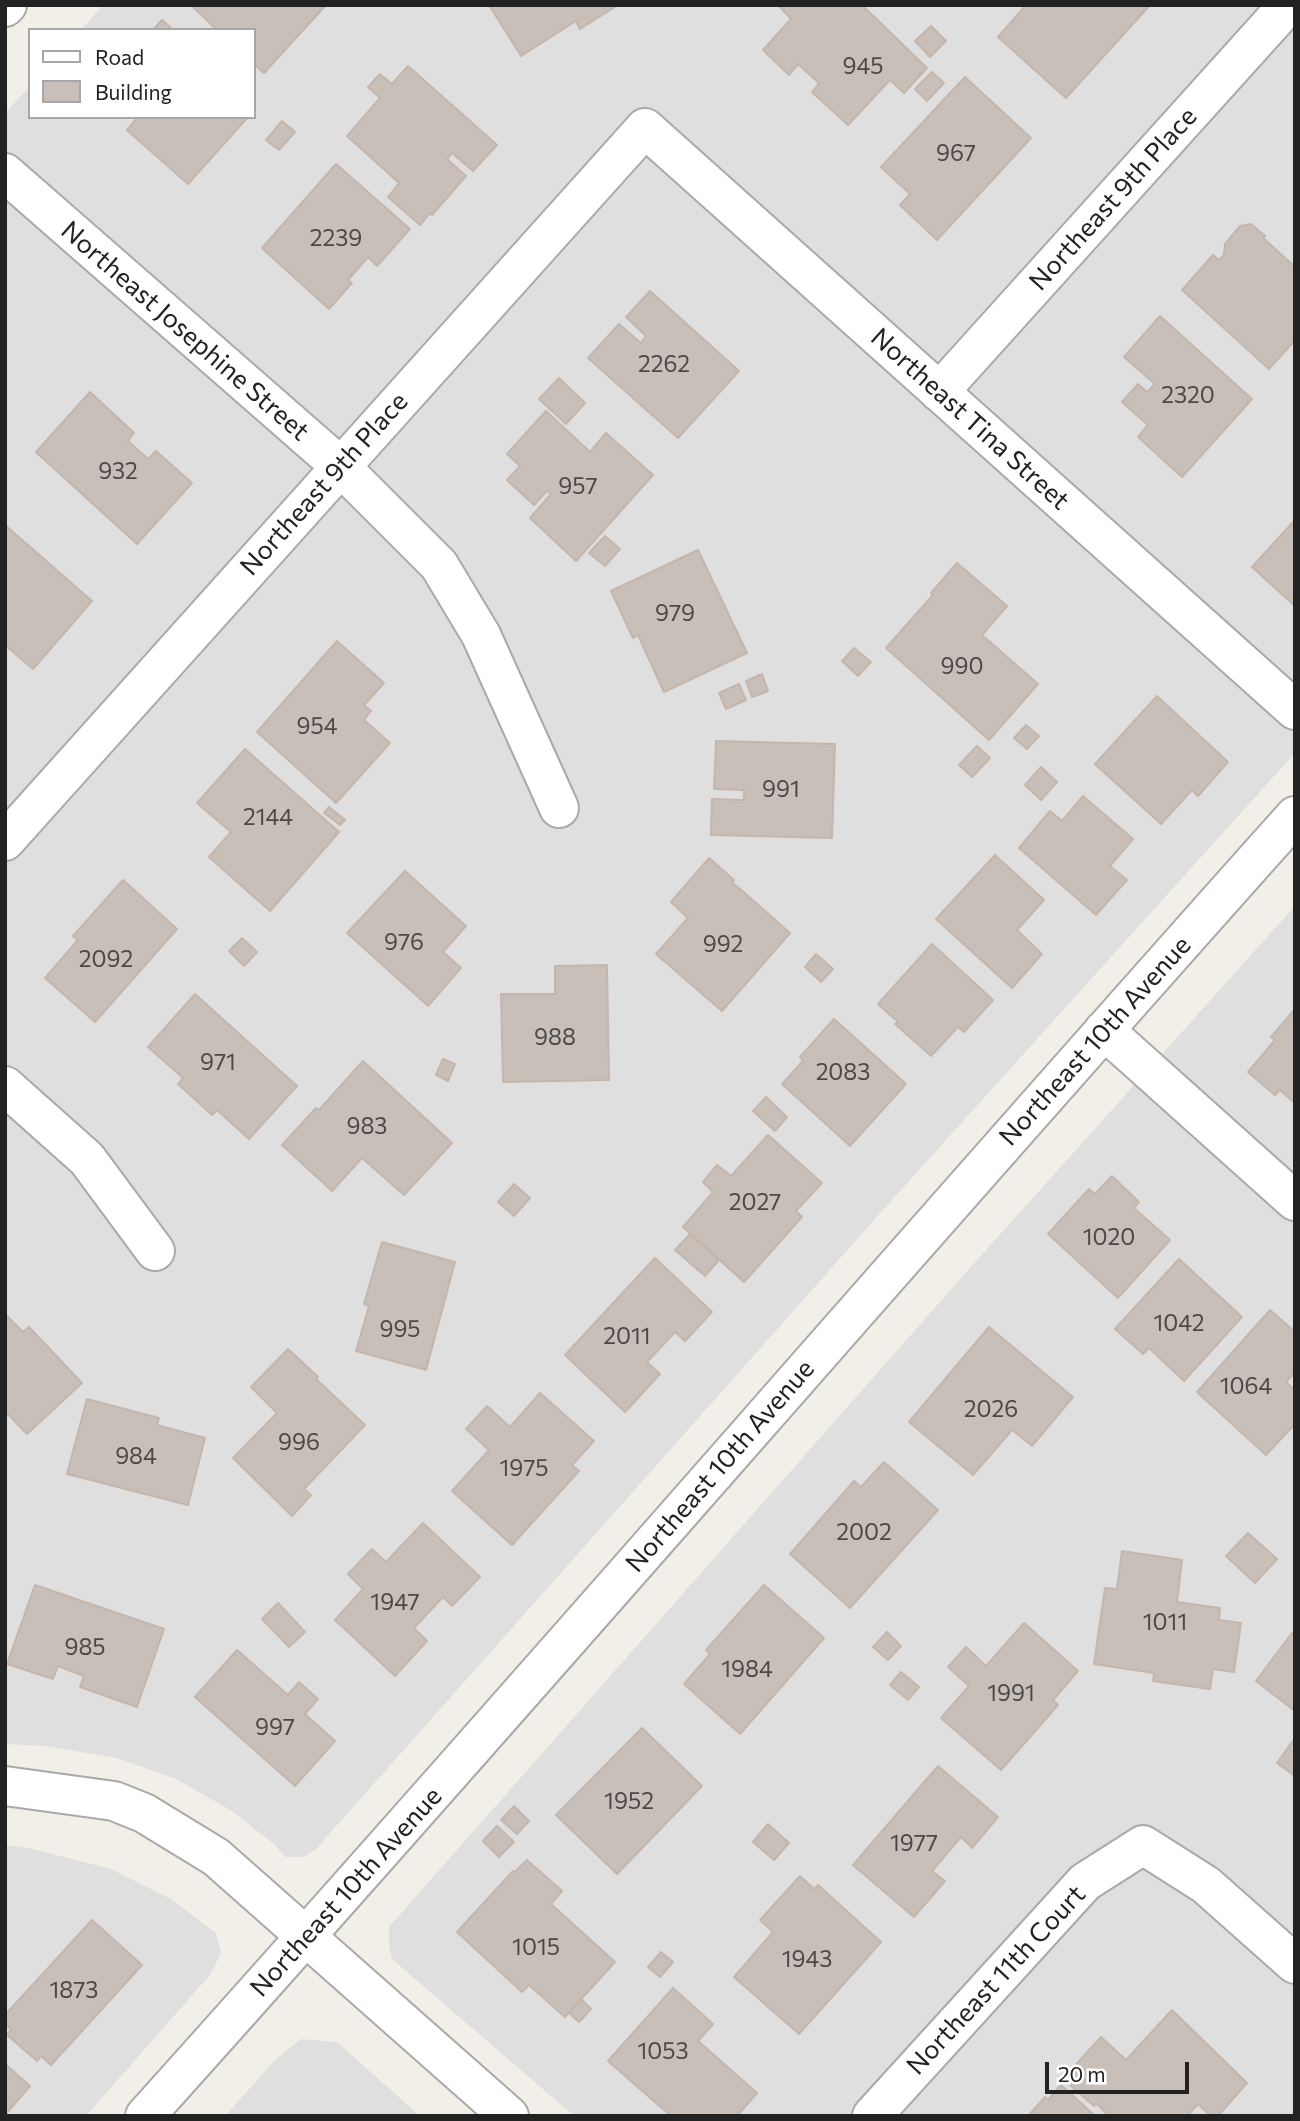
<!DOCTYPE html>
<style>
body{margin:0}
#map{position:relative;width:1300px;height:2121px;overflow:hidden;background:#f2efe9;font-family:Commissioner,sans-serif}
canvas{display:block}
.frame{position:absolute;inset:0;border:7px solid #222;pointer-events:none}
.legend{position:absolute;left:28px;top:28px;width:228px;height:91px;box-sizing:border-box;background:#fff;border:2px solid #a7a7a7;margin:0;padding:9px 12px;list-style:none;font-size:21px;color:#222}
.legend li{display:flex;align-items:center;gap:14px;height:35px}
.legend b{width:35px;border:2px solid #a7a7a7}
.scale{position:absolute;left:1045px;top:2062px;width:144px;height:32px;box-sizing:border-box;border:4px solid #222;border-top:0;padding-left:9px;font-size:21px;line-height:24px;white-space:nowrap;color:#222;-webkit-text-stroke:5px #fff;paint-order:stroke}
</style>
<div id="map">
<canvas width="1300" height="2121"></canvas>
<div class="frame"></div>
<ul class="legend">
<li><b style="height:9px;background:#fff"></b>Road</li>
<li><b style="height:19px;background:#c7bfb8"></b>Building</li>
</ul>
<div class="scale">20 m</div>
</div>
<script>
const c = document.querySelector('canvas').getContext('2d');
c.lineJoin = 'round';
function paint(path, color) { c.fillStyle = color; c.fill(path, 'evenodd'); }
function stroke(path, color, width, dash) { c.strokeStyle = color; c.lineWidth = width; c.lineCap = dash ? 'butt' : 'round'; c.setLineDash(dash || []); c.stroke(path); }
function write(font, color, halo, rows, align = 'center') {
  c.font = font + ' Commissioner,sans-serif'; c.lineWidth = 6; c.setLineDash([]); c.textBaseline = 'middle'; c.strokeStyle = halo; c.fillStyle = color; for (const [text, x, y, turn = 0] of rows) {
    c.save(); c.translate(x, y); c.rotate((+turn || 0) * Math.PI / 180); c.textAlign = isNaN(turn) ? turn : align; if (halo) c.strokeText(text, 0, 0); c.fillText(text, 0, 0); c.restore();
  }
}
const residential = new Path2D(`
 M103,5H1295V753L891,1201L316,1849L304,1857H285L275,1845L232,1811L176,1779L117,1758L45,1746L5,1744V113L30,86V117H254V30H81Z
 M1295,906V2116H574L392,1959L389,1944V1927L968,1270Z
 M5,1845L33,1849L111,1869L171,1899L216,1933L221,1953L210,1975L86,2116H5Z
 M301,2039L337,2042L420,2116H225L275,2060Z`);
const building = new Path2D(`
 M191,5H326L264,73L254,64V30H217Z
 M489,5H618L580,29L576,21L521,56Z
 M862,5L927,68L904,93L890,80L848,125L812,92L819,83L798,64L789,75L763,50L791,19L778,5Z
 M1026,5H1150L1066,98L998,37Z
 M162,20L173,30H153Z
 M931,26L946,41L930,57L915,41Z
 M408,66L497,145L473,171L452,153L447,159L466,176L432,215L430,213L420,225L388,197L399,183L347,136L380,98L368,87L380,74L392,84Z
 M932,72L944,83L927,101L915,89Z
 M965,77L1031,138L937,240L900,205L910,194L881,167Z
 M138,117H248L188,184L127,130Z
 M282,121L295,132L279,150L266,140Z
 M336,164L410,229L377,266L368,257L348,280L352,283L329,309L262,248Z
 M1251,224L1265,236L1263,238L1295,267V340L1269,369L1182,290L1213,255L1219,260L1224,255L1225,244L1240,226Z
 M650,291L739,371L678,438L588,358L619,324L641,343L646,336L626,317Z
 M1160,316L1252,399L1182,477L1138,437L1148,425L1122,402L1138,384L1147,392L1155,384L1124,357Z
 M559,378L585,403L566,424L539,399Z
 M90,392L134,433L128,441L148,459L156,451L192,483L137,544L36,452Z
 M546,411L590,452L606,433L653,475L576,561L530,518L551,494L547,491L534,505L507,480L520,466L507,454Z
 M1295,520V606L1252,567Z
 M5,525L92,601L33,669L5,645Z
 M605,536L620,549L605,566L589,553Z
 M698,550L747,653L664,692L638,635L633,638L611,591Z
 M957,563L1007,606L982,635L1038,684L989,740L886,648L933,595L931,593Z
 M337,641L384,683L364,705L371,711L364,720L390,743L336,803L257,732Z
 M854,648L871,662L858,676L842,661Z
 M762,674L768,691L752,697L746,681Z
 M739,684L746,700L726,709L719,693Z
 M1157,696L1228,762L1198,796L1192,790L1161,824L1095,764Z
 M1026,725L1039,736L1027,749L1014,738Z
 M716,741L835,744L832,838L711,835L712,799L744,800V790L714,789Z
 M977,746L990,758L972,777L959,765Z
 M245,749L339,832L270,911L209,857L231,832L197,803Z
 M1041,767L1057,782L1041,800L1025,785Z
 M1083,796L1133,839L1110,866L1127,880L1096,915L1019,848L1050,811L1062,821Z
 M329,807L345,820L340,825L324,813Z
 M995,855L1044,900L1017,930L1042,954L1012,988L936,919Z
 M709,858L734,880L732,882L790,933L722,1011L656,954L688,918L671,902Z
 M405,871L466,926L443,952L461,968L428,1006L347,933Z
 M123,880L177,929L95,1022L45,978L78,940L73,936Z
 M242,938L257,952L244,966L229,951Z
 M932,944L993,1000L964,1032L958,1027L931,1056L895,1024L898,1022L878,1004Z
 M816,954L833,969L821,982L805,967Z
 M607,965L609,1080L503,1082L501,994H555V966Z
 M195,994L297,1086L249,1139L217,1110L212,1115L178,1084L183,1078L148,1047Z
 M1295,1009V1103L1280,1090L1275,1095L1248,1072L1275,1040L1271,1037Z
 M834,1019L906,1084L850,1146L782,1084L803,1061L800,1057Z
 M443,1059L455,1064L448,1081L436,1075Z
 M363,1061L452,1143L404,1195L362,1158L332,1191L282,1145L316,1108L319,1110Z
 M766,1097L787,1117L775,1131L753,1111Z
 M768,1135L822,1183L796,1211L802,1217L744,1282L683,1227L713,1192L703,1182L717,1165L731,1176Z
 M1112,1176L1139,1202L1134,1208L1170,1240L1118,1298L1048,1234L1089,1189L1095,1194Z
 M514,1184L530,1198L514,1216L498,1202Z
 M690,1234L719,1260L705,1276L675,1250Z
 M382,1242L455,1262L426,1370L356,1351L369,1306L364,1304Z
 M655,1258L712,1312L685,1341L675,1332L647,1362L660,1374L625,1412L565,1355Z
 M1179,1259L1242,1317L1184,1381L1149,1348L1143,1354L1115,1329Z
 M1270,1310L1295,1332V1372L1286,1382L1295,1390V1424L1266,1455L1197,1392Z
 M5,1314L23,1332L29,1327L82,1383L27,1434L5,1411Z
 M989,1327L1073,1397L1032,1446L1012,1430L973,1475L909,1422Z
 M288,1349L318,1377L316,1379L365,1425L304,1489L311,1495L292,1516L233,1458L277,1413L251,1387Z
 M540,1393L594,1441L572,1465L579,1471L512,1545L452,1491L489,1450L466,1429L487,1406L510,1427Z
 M87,1399L159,1418L157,1425L205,1438L188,1505L67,1474Z
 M884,1462L938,1510L850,1608L790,1554L854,1481L861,1487Z
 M423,1523L480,1577L452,1606L443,1597L414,1628L427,1641L395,1676L335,1620L363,1589L348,1574L372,1549L386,1562Z
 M1248,1533L1277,1559L1255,1583L1226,1556Z
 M1122,1551L1182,1560L1177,1602L1220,1608L1219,1620L1241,1623L1234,1672L1213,1669L1210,1689L1153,1681L1154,1673L1094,1664L1105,1588L1117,1589Z
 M35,1585L164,1629L137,1707L80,1687L84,1676L58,1666L53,1679L7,1664Z
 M764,1585L824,1638L740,1734L684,1684L710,1654L706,1650Z
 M278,1603L305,1632L289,1647L262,1619Z
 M1024,1623L1078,1671L1053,1700L1058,1705L1001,1770L941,1718L969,1686L948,1667L966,1647L986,1666Z
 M887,1632L901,1646L888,1660L873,1647Z
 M1292,1633L1295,1635V1711L1256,1681Z
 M237,1650L288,1695L299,1682L318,1699L305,1714L335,1741L295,1786L195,1697Z
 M901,1672L919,1687L908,1700L890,1685Z
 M642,1728L702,1786L617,1874L556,1815Z
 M1295,1738V1776L1277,1763Z
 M938,1766L998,1817L972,1848L961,1837L932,1871L945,1881L914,1917L853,1865Z
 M514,1806L529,1821L517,1834L501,1820Z
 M768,1824L789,1843L774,1860L753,1842Z
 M497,1826L514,1842L499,1857L483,1841Z
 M527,1860L562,1891L551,1904L615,1962L565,2017L529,1985L522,1992L457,1932L513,1871L515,1872Z
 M800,1876L814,1889L818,1885L881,1942L799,2034L734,1977L773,1932L760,1920Z
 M92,1920L142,1965L51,2065L41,2056L37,2061L7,2035L11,2029L5,2024V2015Z
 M661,1952L673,1962L660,1977L648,1967Z
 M673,1988L713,2024L698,2041L757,2093L737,2116H671L608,2061Z
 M581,1999L591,2009L579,2022L569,2013Z
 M1172,2010L1247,2083L1218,2116H1211L1198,2104L1187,2116H1109L1096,2103L1094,2106L1063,2079L1101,2037L1126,2060Z
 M5,2064L30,2086L5,2115Z
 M1061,2085L1093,2114L1091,2116H1028L1045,2097L1048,2100Z`);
const minor = new Path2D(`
 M5,7L7,5
 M5,173L340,466L439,565L481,635L559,808
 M939,392L1288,5
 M5,841L645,128L1295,710
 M1104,1030L1295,1201
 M5,1086L87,1159L155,1251
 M5,1786L114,1801L144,1813L216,1857L509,2116
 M145,2116C532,1686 909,1247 1295,816
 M872,2116L1085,1882L1143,1845L1206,1885L1295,1964`);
const numberNames = [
 ["945",863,66],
 ["967",956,153],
 ["2239",336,238],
 ["2262",664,364],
 ["2320",1188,395],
 ["932",118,471],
 ["957",578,486],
 ["979",675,613],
 ["990",962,666],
 ["954",317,726],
 ["991",781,789],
 ["2144",268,817],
 ["976",404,942],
 ["992",723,944],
 ["2092",106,959],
 ["988",555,1037],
 ["971",218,1062],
 ["2083",843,1072],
 ["983",367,1126],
 ["2027",755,1202],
 ["1020",1109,1237],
 ["1042",1179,1323],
 ["995",400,1329],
 ["2011",627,1336],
 ["1064",1246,1386],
 ["2026",991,1409],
 ["996",299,1442],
 ["984",136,1456],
 ["1975",524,1468],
 ["2002",864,1532],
 ["1947",395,1602],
 ["1011",1165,1622],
 ["985",85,1647],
 ["1984",747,1669],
 ["1991",1011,1693],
 ["997",275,1727],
 ["1952",629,1801],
 ["1977",914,1843],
 ["1015",536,1947],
 ["1943",807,1959],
 ["1873",74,1990],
 ["1053",663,2051]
];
const streetNames = [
 ["Northeast 9th Place",1113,199,-48],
 ["Northeast Josephine Street",185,331,41],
 ["Northeast Tina Street",970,419,42],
 ["Northeast 9th Place",324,484,-48],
 ["Northeast 10th Avenue",1095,1041,-48],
 ["Northeast 10th Avenue",720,1466,-49],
 ["Northeast 10th Avenue",346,1892,-48],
 ["Northeast 11th Court",996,1980,-47]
];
paint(residential, '#e0dfdf');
paint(building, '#c7bfb8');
stroke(building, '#c4b6ab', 2);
stroke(minor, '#a9a9a9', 42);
stroke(minor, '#fff', 38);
write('23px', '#4b4948', null, numberNames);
write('26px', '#222', '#fff', streetNames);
</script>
